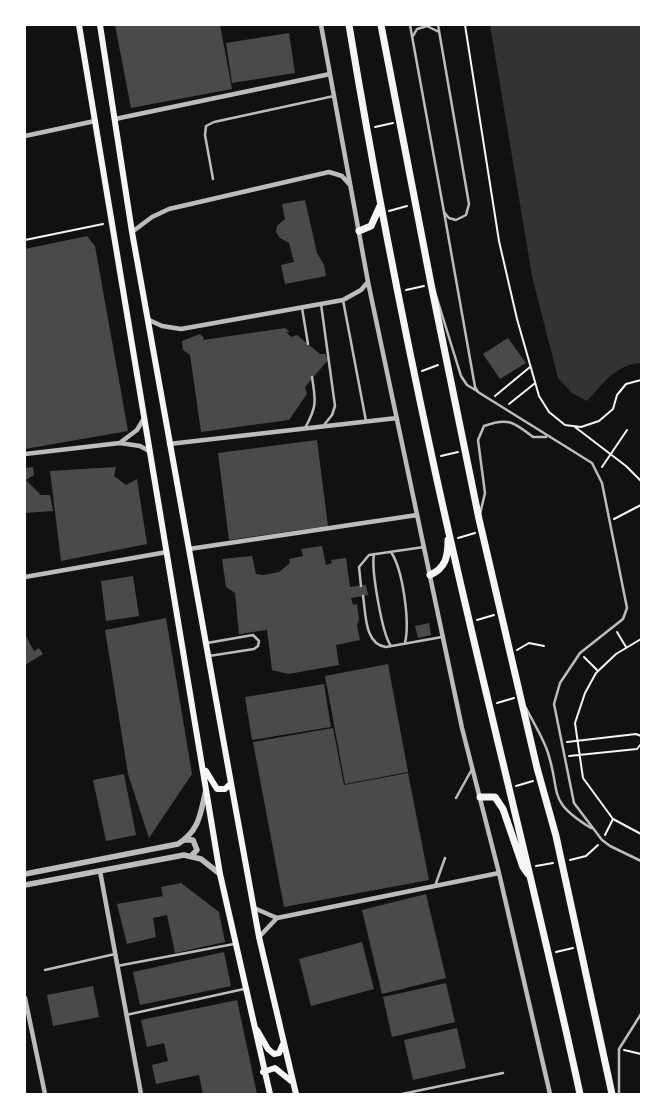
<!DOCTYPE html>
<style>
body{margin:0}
#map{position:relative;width:666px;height:1119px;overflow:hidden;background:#111;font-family:"Golos Text",sans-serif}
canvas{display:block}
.frame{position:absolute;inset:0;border:26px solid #fff;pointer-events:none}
</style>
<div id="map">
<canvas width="666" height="1119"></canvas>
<div class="frame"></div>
</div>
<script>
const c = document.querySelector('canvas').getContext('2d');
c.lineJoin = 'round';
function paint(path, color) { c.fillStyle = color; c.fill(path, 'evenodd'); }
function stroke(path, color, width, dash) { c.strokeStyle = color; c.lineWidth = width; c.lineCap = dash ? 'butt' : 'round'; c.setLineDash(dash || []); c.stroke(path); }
const water = new Path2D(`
 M490,25H641V363C616,364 603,384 587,401L572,393L558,378L532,276Z`);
const building = new Path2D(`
 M115,25H220L232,89L131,108Z
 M289,33L295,73L232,83L226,43Z
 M305,200L317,253L324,265L326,276L285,284L281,265L294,262L289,243L280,238L276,232L277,226L285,219L282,204Z
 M87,236L95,246L128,431L25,449V249Z
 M285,328L290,332H286L291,337L297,335L320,354H325L328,360L305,387L307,394L289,420L201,432L190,355L183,350L182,341L200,334L204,338L203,340Z
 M508,338L526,363L500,379L483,354Z
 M317,440L328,526L229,540L218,453Z
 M33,467L34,475L26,480L41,495H50L53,511L25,513V468Z
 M116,467L114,476L126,485L137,479L147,544L61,561L50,471Z
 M322,546L326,565L332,563L331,560L346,558L350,587L366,585L368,595L351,598L353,605L357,604L359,620L357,625L360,640L336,645L339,665L288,674L272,670L267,630L239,634L235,593L226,587L222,559L252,556L256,574L264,575L279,572L290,563L289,559L303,556L301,549Z
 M133,576L139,616L106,621L101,581Z
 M166,618L192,774L149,838L128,774L105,630Z
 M429,623L431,635L418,638L415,626Z
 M25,634L34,651L39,648L43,654L25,665Z
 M388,664L408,772L345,784L325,676Z
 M324,684L331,727L252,740L245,697Z
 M333,728L344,785L408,773L429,880L284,907L253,742Z
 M124,774L136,835L106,841L93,780Z
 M181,883L219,912L225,942L175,953L167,915L153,918L156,937L127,944L117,904L163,896L161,887Z
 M426,894L446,978L382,994L362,910Z
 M362,942L374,989L311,1006L299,959Z
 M224,952L231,986L140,1005L133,972Z
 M446,983L455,1022L392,1037L383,997Z
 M93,986L99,1017L53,1026L47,995Z
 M237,1000L257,1094H203L199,1075L156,1084L152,1065L168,1061L164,1043L147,1047L141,1020Z
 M457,1028L466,1068L413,1080L404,1040Z`);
const path = new Path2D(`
 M465,25L499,241L517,319L539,396L549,412L565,425L581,427L599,421L613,409L617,395L626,384L641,380
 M375,127L393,123
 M389,211L407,206
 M25,240L103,224
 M406,290L424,286
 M422,371L438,365
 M495,396L530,367
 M509,404L534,384
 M575,427L626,466L641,481
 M441,456L458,452
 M602,467L627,430
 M614,519L641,505
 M458,538L475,533
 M477,620L494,615
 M617,632L626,647
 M641,639L616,654L596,673L585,693L575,723L583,778L613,819L641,834
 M517,650L529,643L544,646
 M584,657L598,671
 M497,703L514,698
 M567,742L636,734L641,736
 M569,756L637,749L641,744
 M516,786L533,781
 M605,835L613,819
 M570,860L586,856L598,845
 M536,866L553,863
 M556,952L573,948
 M624,1050L641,1054`);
const service = new Path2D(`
 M410,25L444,212L449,218L456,220L466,215L469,204L438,25
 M413,36L417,29L427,26L439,32
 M213,179L205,135L206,126L214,122L334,96
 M444,212L475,387L478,392L592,463L602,483L627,608L623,619L580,653L560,683L554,704L574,803L602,840L610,846L641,861
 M434,289L461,376L467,385L477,391
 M343,300L366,421
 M321,304L335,406L332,415L324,425
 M302,308L308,344
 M305,428C317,407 316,401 312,377
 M480,514L485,493L478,440L484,426C508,417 514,422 533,437H546
 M391,552C403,570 410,622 405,643
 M374,554C371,569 382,634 391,646
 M361,586L359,567L369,555L424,547
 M363,596C366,613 364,644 386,647L442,637
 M207,643L253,635L259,641L258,646L254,649L209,656
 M526,708C533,722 542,736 547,750C562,793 545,800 591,828
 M456,798L472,769
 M435,886L445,858
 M117,966L234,944
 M45,970L115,954
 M126,1015L244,989
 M402,1094L503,1073
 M619,1094V1049L641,1014`);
const minor = new Path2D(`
 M321,25L368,282L462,728L499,873L550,1094
 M115,119L330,74
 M25,136L95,121
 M132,232L152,217L169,209L329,172L342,176L350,185
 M149,320L162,326L181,329L343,300L361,290L368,282
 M121,442L137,430L143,420
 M169,444L397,418
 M25,454L120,443L140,446L149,451
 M189,549L417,515
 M25,577L167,552
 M100,871L141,1094
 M254,908L277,918L499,873
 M259,937L277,918
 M25,998L45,1094`);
const tertiary = new Path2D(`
 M185,840H193L197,850L192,855
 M25,874L178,844C200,830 200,814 206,790
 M25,885L184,855L201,859L220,874`);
const secondary = new Path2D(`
 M79,25L220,874L270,1094
 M100,25L132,232L231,783L259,937L296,1094
 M206,771L217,789H225L231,783
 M257,1030L268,1049L274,1054L279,1053L283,1044
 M263,1072L275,1068L291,1081`);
const primary = new Path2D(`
 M349,25C373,170 401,314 432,457C478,670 534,881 580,1094
 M381,25L431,284L479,519L537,768L556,836L612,1094
 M359,231L371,226L380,206
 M430,575C446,568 448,556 448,540
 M480,797H495L503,809L523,867L528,874`);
paint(water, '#333');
paint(building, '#4a4a4a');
stroke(path, '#f5f5f5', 2);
stroke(service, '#bcbcbc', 2.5);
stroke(minor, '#bcbcbc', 4.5);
stroke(tertiary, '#bcbcbc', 5.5);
stroke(secondary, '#f5f5f5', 6);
stroke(primary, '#f5f5f5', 7);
</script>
